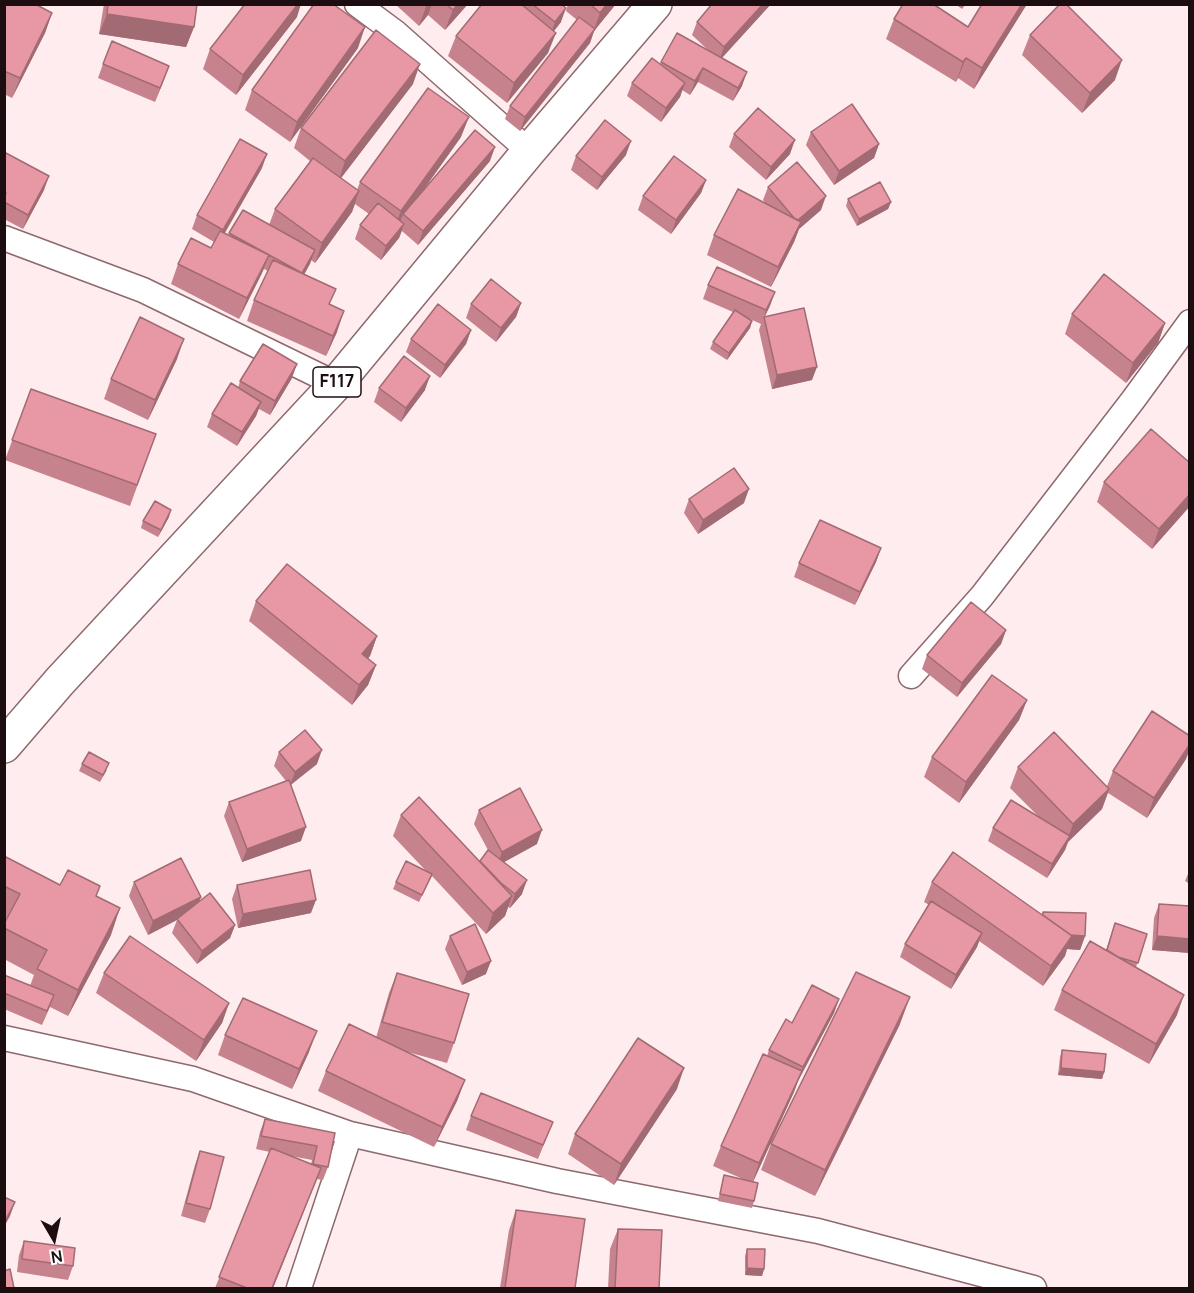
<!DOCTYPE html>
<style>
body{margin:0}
#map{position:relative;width:1194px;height:1293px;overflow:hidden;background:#feecee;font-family:Manrope,sans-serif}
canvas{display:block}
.frame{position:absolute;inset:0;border:6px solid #1c0e10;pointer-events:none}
.north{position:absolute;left:24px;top:1209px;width:60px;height:60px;-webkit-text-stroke:4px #fefefe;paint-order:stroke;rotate:171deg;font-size:16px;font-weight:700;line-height:24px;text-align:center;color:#1c0e10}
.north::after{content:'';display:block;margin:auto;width:21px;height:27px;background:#1c0e10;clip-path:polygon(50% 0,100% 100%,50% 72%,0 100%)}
</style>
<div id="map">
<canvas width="1194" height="1293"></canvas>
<div class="frame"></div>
<div class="north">N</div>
</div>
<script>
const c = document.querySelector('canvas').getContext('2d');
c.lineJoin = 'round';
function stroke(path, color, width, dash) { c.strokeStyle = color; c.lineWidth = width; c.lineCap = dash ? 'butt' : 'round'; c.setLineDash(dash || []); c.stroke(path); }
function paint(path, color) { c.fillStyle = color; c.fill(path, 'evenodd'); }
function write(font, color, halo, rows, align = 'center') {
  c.font = font + ' Manrope,sans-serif'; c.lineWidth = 4.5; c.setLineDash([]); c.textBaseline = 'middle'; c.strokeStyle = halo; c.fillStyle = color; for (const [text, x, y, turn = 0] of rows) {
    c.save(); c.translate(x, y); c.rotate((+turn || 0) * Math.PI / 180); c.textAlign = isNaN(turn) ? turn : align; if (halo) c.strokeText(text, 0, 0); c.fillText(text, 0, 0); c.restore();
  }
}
const street = new Path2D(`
 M357,4L396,33L529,151
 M4,238L143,290L336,384
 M911,676L982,596L1133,400L1190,322
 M4,1038L193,1079L350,1134L557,1181L818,1231L1034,1288
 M299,1288L350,1134`);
const primary = new Path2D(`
 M4,746L60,681L336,384L529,151L655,4`);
const wall = new Path2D(`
 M4,4L52,13L45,33L12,98L4,94Z
 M104,4H197L194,27L186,47L99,34Z
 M395,4H468L445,30L428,15L419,26Z
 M482,4H561V22L554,31L548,53L507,103L448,56L456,36Z
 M568,4H616L594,31L590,43L520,131L505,119L510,106L577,20L566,11Z
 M771,4L722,58L742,86L733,101L698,82L690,95L682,90L680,97L661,122L627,96L632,83L660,64L661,62L709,51L692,35L697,22Z
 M955,4H966L962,9Z
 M1027,4L974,89L958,78L956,82L886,39L894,19L968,27Z
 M297,17L236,95L203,69L210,49Z
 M1030,35L1115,80L1082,113L1022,55Z
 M358,48L290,142L245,110L252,90Z
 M103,64L169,66L155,102L98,78Z
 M413,84L341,178L357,190L360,182L461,137L420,194L490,161L418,245L402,231L399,238L381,260L355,239L360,225L369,214L355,204L352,212L315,263L311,260L304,275L330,305L337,332L326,356L247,321L254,300L268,271L264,269L239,319L171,284L178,264L211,248L214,242L192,229L197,215L262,168L225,233L229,235L243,210L269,225L275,209L310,161L294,148L301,128Z
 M811,132L879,144L874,158L834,185L806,145Z
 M734,134L790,154L766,180L729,147Z
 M4,152L44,190L23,229L4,219Z
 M626,155L597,190L571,170L576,156Z
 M706,180L701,193L671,234L638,210L643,196Z
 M768,187L821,210L799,229L794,242L771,287L707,255L714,235L765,203L763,200Z
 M848,199L891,202L888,209L857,226L846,206Z
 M708,285L775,292L765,316L812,380L772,389L759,330L761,324L748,318L752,321L750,328L727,360L710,349L713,342L733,312L703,299Z
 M521,303L516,317L496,342L466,318L471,304Z
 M1072,314L1165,323L1158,343L1126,383L1065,334Z
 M471,330L466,344L440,378L406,352L411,339Z
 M177,359L148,420L104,399L111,379Z
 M292,378L270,415L259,409L256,416L237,446L207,427L212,414L238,388L240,381Z
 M379,388L425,390L401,422L374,402Z
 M31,389L156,434L130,506L5,460Z
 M1190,463V506L1152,549L1097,502L1104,482Z
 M689,499L744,503L698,534L684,513Z
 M169,517L158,537L141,528L143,521Z
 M881,548L876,562L855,605L794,577L799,563Z
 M256,601L377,636L370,656L368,658L376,665L368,685L352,705L249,621Z
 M1006,630L1001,644L957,697L922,669L927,655Z
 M1027,700L1019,720L959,803L924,777L932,757Z
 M279,752L317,764L291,785L301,841L242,862L224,816L229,802L286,781L274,766Z
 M1186,759L1147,818L1108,793L1102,809L1068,842L1065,850L1047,878L988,841L993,828L1039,817L1010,788L1018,767L1107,786L1113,771Z
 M82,764L107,770L100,782L79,771Z
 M479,810L537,844L504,862L522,894L510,908L508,907L505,916L486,934L432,876L419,902L393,889L396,882L427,872L393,836L401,815L480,861L488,850L474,824Z
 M4,856L60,885L97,896L111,935L68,1016L50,1007L42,1025L4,1009V975L30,986L34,975L4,959V924L7,918L4,917Z
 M1190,869V884L1185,881Z
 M134,882L201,897L199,902L235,925L230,938L197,964L172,933L177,920L148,935L129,896Z
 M932,882L1042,914L1043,912L1085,936L1080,950L1067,949L1065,956L1043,986L979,941L977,947L951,989L900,957L905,944L929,905L924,902Z
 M237,885L311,913L238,928L232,899Z
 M1159,904L1190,906V953L1152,950L1154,918Z
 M1115,923L1147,934L1136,967L1177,1015L1149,1064L1054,1010L1062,990L1106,950Z
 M450,936L486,974L462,985L445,949Z
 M104,973L229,1003L222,1023L196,1061L96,993Z
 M397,973L454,1043L447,1063L404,1051L465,1080L457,1101L434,1147L318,1091L326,1071L376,1038L389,993Z
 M839,999L834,1013L798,1081L794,1092L753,1182L754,1201L752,1208L718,1201L724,1175L743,1179L713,1166L721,1146L767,1056L769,1050L792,1023Z
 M900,1024L815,1196L761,1170L771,1144Z
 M225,1035L309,1052L292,1089L218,1055Z
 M1062,1050L1104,1072L1102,1079L1058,1075L1060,1057Z
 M677,1089L614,1185L568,1154L575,1134Z
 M471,1116L553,1122L538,1159L466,1130Z
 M265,1119L335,1133L328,1167L323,1180L317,1179L273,1288H215L270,1152L256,1149L260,1132ZM291,1156L312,1160L311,1164Z
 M200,1151L210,1209L205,1223L181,1216L195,1165Z
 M516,1210L575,1288H500L509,1230Z
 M618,1229L659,1288H608L610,1249Z
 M24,1241L73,1266L68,1280L17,1272L19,1255Z
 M747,1249L764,1269L762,1276L745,1275V1256Z`);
const shadedWall = new Path2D(`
 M298,4H301L297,17L236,95L243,75Z
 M427,4H432L428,15L419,26Z
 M458,4H468L445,30L453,10Z
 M607,4H616L594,31L590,43L520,131L525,117L593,32L600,13Z
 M763,4H771L719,61L724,47Z
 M1022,4H1027L974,89L982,68Z
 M566,8L561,22L550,36L555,22Z
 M52,13L45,33L12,98L20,78Z
 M107,14L194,27L186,47L99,34Z
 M365,27L358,48L290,142L297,122Z
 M556,33L548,53L507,103L514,83Z
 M966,58L958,78L956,82L963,62Z
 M1122,60L1115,80L1082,113L1090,93Z
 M420,64L413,84L338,182L345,161Z
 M169,66L164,80L155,102L160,88Z
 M703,68L698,82L690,95L695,81Z
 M747,72L742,86L733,101L738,88Z
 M685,83L680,97L661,122L666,108Z
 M469,117L461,137L405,216L403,214L400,222L393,231L401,211Z
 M795,140L790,154L766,180L771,167Z
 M631,141L626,155L597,190L602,177Z
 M879,144L874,158L834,185L839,171Z
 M495,147L490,161L418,245L423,231Z
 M267,154L262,168L218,244L223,230Z
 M49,176L44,190L23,229L28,215Z
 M706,180L701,193L671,234L676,220Z
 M359,191L352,212L315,263L322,243Z
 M826,196L821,210L799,229L794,242L771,287L797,221Z
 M891,202L888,209L857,226L859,219Z
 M404,224L399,238L381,260L386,246Z
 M315,250L310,264L297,287L302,273Z
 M269,255L261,275L239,319L247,298Z
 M775,292L770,306L764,318L766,310Z
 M521,303L516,317L496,342L501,328Z
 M344,311L337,332L326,356L333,336Z
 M752,321L750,328L727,360L729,353Z
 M1165,323L1158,343L1126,383L1133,363Z
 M471,330L466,344L440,378L445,365Z
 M184,339L177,359L148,420L155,400Z
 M297,364L292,378L270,415L275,401Z
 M817,367L812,380L772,389L777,375Z
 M430,376L425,390L401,422L406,408Z
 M261,402L256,416L237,446L242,432Z
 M749,489L744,503L698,534L703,520Z
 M1190,494V506L1152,549L1159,529Z
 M171,510L169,517L158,537L161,530Z
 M881,548L876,562L855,605L860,592Z
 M1006,630L1001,644L957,697L962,683Z
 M377,636L370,656L355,674L362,654Z
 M376,665L368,685L352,705L359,685Z
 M1027,700L1019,720L959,803L966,782Z
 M1190,744V749L1186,759L1147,818L1154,798Z
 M322,750L317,764L290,785L295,772Z
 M1109,789L1102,809L1068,842L1065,850L1047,878L1052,864L1066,843L1073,824Z
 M306,827L301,841L242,862L247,849Z
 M542,830L537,844L497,866L502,852Z
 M527,880L522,894L510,908L515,894Z
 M512,896L505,916L486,934L493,913Z
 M201,897L196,910L148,935L153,921Z
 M316,900L311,913L238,928L243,914Z
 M120,908L111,935L68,1016L78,990Z
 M235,925L230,938L197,964L202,951Z
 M982,933L977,947L951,989L956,975Z
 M1059,934L1085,936L1080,950L1067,949L1065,956L1043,986L1051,966Z
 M1157,936L1190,939V953L1152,950Z
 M491,961L486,974L462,985L467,972Z
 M1184,995L1177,1015L1149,1064L1156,1044Z
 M910,997L900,1024L815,1196L825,1170Z
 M839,999L834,1013L798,1081L794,1092L752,1184L759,1163L803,1067Z
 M229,1003L222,1023L196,1061L204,1040Z
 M317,1031L309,1052L292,1089L299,1069Z
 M684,1068L677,1089L614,1185L621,1164Z
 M1061,1068L1104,1072L1102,1079L1058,1075Z
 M465,1080L457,1101L434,1147L442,1127Z
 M321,1168L273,1288H272Z
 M15,1202L10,1216L4,1227V1223Z
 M747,1268L764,1269L762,1276L745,1275Z`);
const building = new Path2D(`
 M4,4H35L52,13L20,78L4,71Z
 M108,4H197L194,27L107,14Z
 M245,4H298L243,75L210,49Z
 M314,4H333L365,27L297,122L252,90Z
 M446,4H458L453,10Z
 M482,4H521L556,33L514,83L456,36Z
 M532,4H561L566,8L555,22Z
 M590,4H607L600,13Z
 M712,4H763L724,47L697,22Z
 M903,4H933L968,27L982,4H1022L982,68L966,58L963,62L894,19Z
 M1060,4H1066L1122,60L1090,93L1030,35Z
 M579,17L595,29L525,117L510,106Z
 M376,30L420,64L345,161L301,128Z
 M677,33L747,72L738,88L703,68L695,81L661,62Z
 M112,41L169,66L160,88L103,64Z
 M652,58L685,83L666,108L632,83Z
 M428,88L469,117L401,211L360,182Z
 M852,104L879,144L839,171L811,132Z
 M758,108L795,140L771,167L734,134Z
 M605,120L631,141L602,177L576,156Z
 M475,130L495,147L423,231L403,214Z
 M240,139L267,154L223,230L197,215Z
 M4,152L49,176L28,215L4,202V197L6,193L4,192Z
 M674,156L706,180L676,220L643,196Z
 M313,158L359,191L322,243L275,209Z
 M797,162L826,196L798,220L794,218L768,187Z
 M880,182L891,202L859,219L848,199Z
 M738,189L801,222L778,267L714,235Z
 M378,203L404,224L386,246L360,225Z
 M243,210L315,250L302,273L229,233Z
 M220,231L269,255L247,298L178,264L191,238L211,248Z
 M273,260L336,289L329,304L344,311L333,336L254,300Z
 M717,267L775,292L766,310L708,285Z
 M1104,274L1165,323L1133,363L1072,314Z
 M491,279L521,303L501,328L471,304Z
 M438,304L471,330L445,365L411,339Z
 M804,308L817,367L777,375L764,317Z
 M735,310L752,321L729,353L713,342Z
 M140,317L184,339L155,400L111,379Z
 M263,344L297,364L275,401L240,381Z
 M404,356L430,376L406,408L379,388Z
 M231,383L261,402L242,432L212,414Z
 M31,389L156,434L137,485L12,440Z
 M1151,429L1190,463V494L1159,529L1104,482Z
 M734,468L749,489L703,520L689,499Z
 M155,501L171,510L161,530L143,521Z
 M820,520L881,548L860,592L799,563Z
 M287,564L377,636L362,654L376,665L359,685L256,601Z
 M971,602L1006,630L962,683L927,655Z
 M992,675L1027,700L966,782L932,757Z
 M1152,711L1190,736V744L1154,798L1113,771Z
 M305,730L322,750L295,772L279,752Z
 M1054,732L1109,789L1073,824L1018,767Z
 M89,752L109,763L103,775L82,764Z
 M289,780L306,827L247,849L229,802Z
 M520,788L542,830L502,852L479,810Z
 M419,797L512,896L493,913L401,815Z
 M1011,800L1070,836L1052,864L993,828Z
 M488,850L527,880L515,894L501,883L480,861Z
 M953,852L1072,936L1051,966L932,882Z
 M4,856L60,885L68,870L100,886L96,896L120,908L78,990L37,969L47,950L4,928V924L20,894L4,886Z
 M181,858L201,897L153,921L134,882Z
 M406,861L432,874L422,895L396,882Z
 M310,870L316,900L243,914L237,885Z
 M210,893L235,925L202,951L177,919Z
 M931,901L982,933L956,975L905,944Z
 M1159,904L1190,906V939L1157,936Z
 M1043,912L1086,913L1085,936L1071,935L1043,915Z
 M1115,923L1147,934L1138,963L1118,957L1107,950Z
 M475,924L491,961L467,972L450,936Z
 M130,936L229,1003L204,1040L104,973Z
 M1090,941L1184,995L1156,1044L1062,990Z
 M856,972L910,997L825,1170L771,1144Z
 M397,973L469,994L454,1043L382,1022Z
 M4,975L54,995L47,1011L4,993Z
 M812,985L839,999L803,1067L769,1050L786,1019L792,1023Z
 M243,998L317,1031L299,1069L225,1035Z
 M349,1024L465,1080L442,1127L326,1071Z
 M638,1038L684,1068L621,1164L575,1134Z
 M1062,1050L1106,1054L1104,1072L1061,1068Z
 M763,1054L802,1071L759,1163L721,1146Z
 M481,1093L553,1122L543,1145L471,1116Z
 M265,1119L335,1133L328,1167L313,1164L317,1146L261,1136Z
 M271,1148L321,1168L272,1288H247L219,1277Z
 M200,1151L224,1157L210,1209L186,1203Z
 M724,1175L758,1183L754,1201L720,1194Z
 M4,1197L15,1202L4,1223Z
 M516,1210L585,1219L575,1288H505Z
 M618,1229L662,1230L659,1288H615Z
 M24,1241L75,1248L73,1266L22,1259Z
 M747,1249H765L764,1269L747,1268Z
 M10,1269L14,1288H4V1271Z`);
const shields = [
 [337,382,48]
];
const shieldNames = [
 ["F117",337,382]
];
stroke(street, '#8d696d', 27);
stroke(primary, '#8d696d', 36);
stroke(street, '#fff', 24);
stroke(primary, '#fff', 33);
paint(wall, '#c7838d');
paint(shadedWall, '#a26a73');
paint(building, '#e798a4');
stroke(building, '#a26a73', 1.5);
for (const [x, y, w] of shields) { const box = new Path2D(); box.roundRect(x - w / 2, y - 15, w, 30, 4.5); c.fillStyle = '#fefefe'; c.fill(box); stroke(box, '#1c0e10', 1.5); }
write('bold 18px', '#1c0e10', null, shieldNames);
</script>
